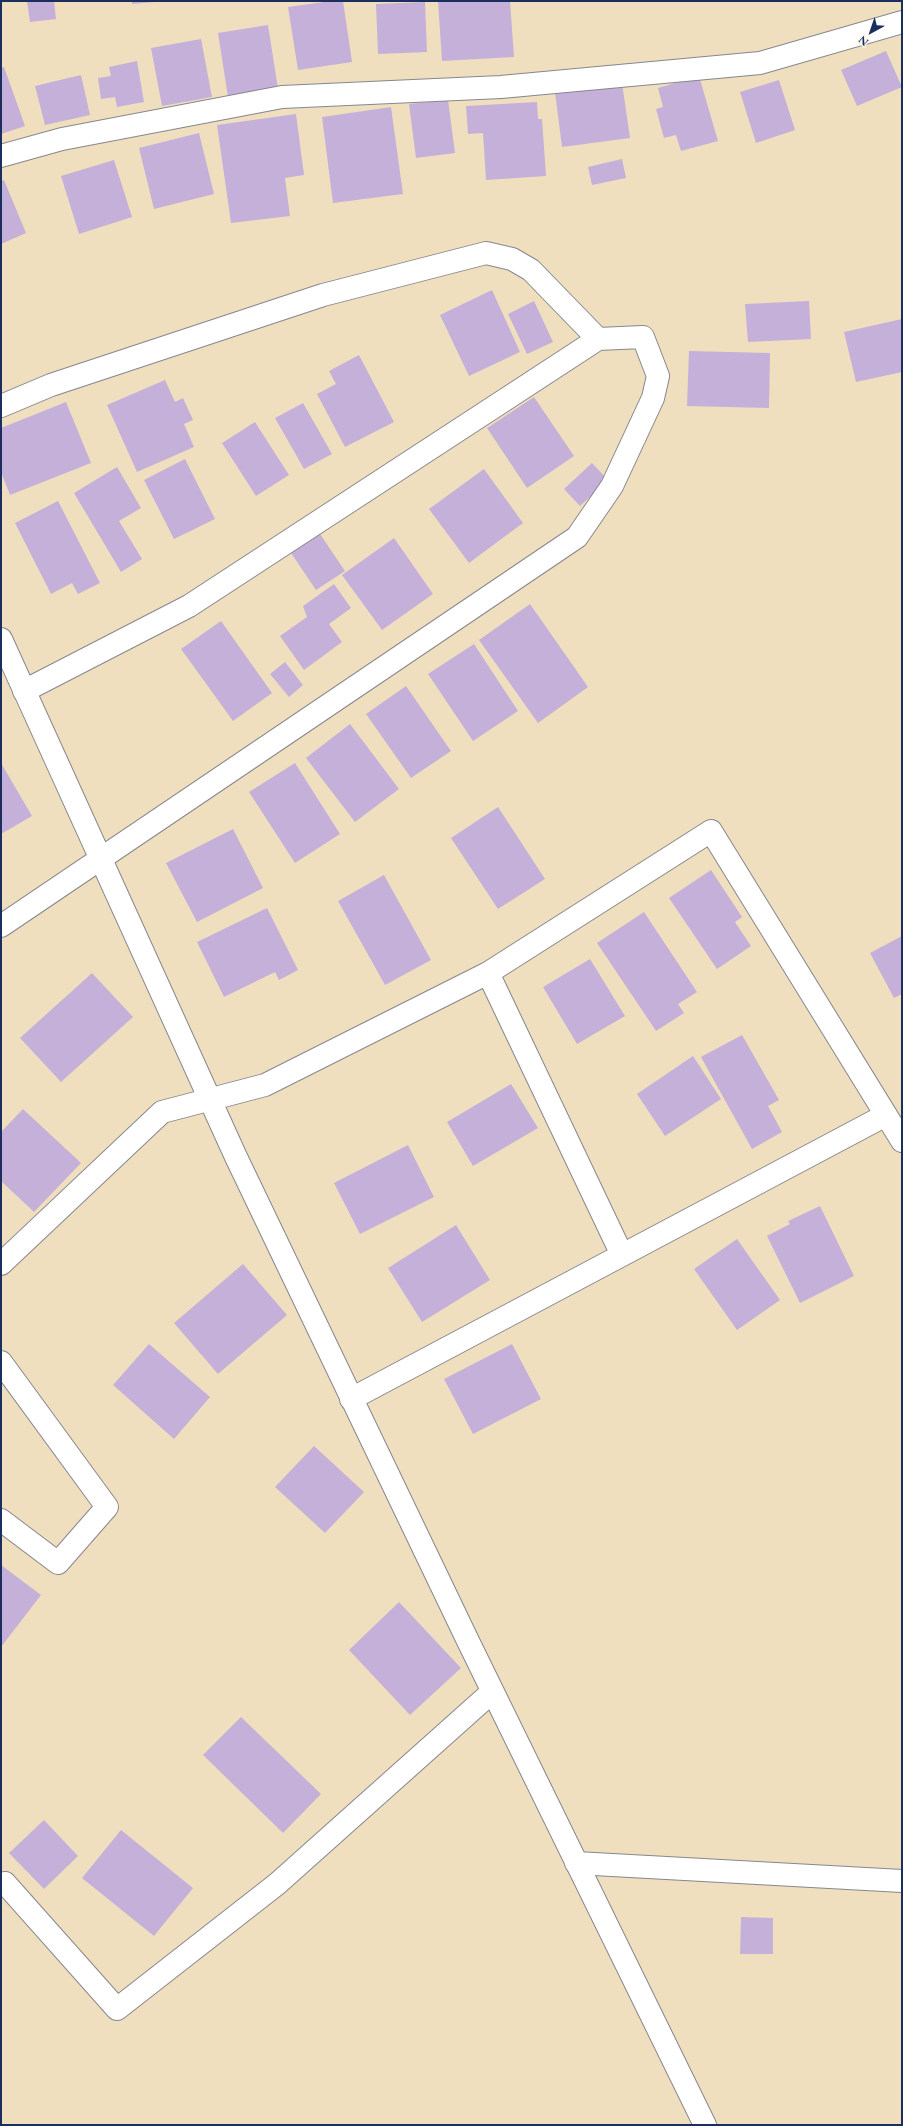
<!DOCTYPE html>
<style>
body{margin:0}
#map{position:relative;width:903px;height:2126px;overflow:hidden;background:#f0dfbe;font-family:"EB Garamond",serif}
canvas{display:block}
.frame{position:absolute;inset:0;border:2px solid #1b2f5e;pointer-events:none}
.north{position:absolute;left:851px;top:12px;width:40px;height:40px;-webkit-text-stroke:3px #fbf7ec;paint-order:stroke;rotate:220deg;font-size:11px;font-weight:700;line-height:16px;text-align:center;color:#1b2f5e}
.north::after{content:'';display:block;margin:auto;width:14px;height:18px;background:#1b2f5e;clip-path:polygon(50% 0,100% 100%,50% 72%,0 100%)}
</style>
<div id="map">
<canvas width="903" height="2126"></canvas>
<div class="frame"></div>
<div class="north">N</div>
</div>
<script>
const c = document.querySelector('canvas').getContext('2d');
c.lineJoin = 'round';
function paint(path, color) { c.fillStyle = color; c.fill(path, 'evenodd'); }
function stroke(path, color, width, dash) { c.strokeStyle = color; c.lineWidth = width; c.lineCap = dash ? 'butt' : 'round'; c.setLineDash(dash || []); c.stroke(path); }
const building = new Path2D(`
 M27,1H54L56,19L30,22Z
 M132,1H155V2L132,4Z
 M331,1H343L352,62L298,70L288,7Z
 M438,1H510L514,57L442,61Z
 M425,2L427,52L378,54L376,4Z
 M268,25L278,89L228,97L218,33Z
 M201,39L212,97L162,106L151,48Z
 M886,51L902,87L857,106L841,70Z
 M137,61L144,102L117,107L115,97L101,99L98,78L111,76L109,67Z
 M4,67L25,126L1,134V68Z
 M81,75L90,115L45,125L35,86Z
 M699,76L718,141L681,151L676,135L664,138L656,109L663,107L658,88Z
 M779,80L795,130L756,143L740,92Z
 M622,83L630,138L562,147L555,92Z
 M448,100L455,153L416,158L409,104Z
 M537,102L538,119H542L546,176L486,180L483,133L468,134L466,106Z
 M391,107L403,194L333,203L322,117Z
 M296,114L304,175L285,178L290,216L231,223L217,125Z
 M199,133L214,194L154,209L139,148Z
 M622,159L626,178L592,185L588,167Z
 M114,160L132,217L79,234L61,176Z
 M4,180L26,233L1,244V181Z
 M492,290L520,352L469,376L440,315Z
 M534,301L553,342L527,354L508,314Z
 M809,301L811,339L748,342L745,304Z
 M902,319V372L856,382L844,332Z
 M689,351L770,353L769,408L687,406Z
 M359,355L394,422L345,447L317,394L336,384L329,371Z
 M165,380L175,402L183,398L193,420L184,424L194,447L137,472L107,405Z
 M534,397L574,456L527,488L487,428Z
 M66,402L91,463L10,495L1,472V428Z
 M303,403L332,454L304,469L275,418Z
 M255,422L289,475L256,496L222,443Z
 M185,459L215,519L174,539L144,480Z
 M592,463L608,480L580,506L564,489Z
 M117,467L141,508L119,521L142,559L121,572L74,493Z
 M484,469L523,523L469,563L429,509Z
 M58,501L100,583L78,594L72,583L51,594L15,523Z
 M320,534L345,571L316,590L291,553Z
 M394,538L433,594L382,630L342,575Z
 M334,584L351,608L329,624L342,642L304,670L280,636L307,617L303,606Z
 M530,604L588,687L538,723L479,640Z
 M221,621L272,693L233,721L181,649Z
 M474,644L518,711L473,741L428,674Z
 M285,662L303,685L289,697L270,674Z
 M406,686L451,751L411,778L366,714Z
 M350,724L399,789L355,822L306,758Z
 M1,763L32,816L1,834Z
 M295,763L340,834L295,863L249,792Z
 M498,807L545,879L498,909L451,838Z
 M233,829L263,888L197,922L166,863Z
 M711,870L742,917L735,922L751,946L717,969L669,898Z
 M384,875L431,960L385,985L338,901Z
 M267,908L298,970L279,980L275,972L224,997L197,942Z
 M644,912L697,992L678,1004L684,1013L656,1031L597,943Z
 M902,936V994L894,998L870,953Z
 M590,959L625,1016L577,1044L543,987Z
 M92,973L133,1017L61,1082L20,1038Z
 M742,1035L779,1100L768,1106L782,1132L752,1149L701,1057Z
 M693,1056L721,1099L665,1136L637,1094Z
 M511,1084L538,1128L473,1166L447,1122Z
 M23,1109L81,1163L34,1212L1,1181V1132Z
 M408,1145L434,1197L360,1234L334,1183Z
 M820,1206L854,1276L800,1303L767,1236L790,1224L788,1221Z
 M456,1225L490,1280L422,1322L388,1268Z
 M737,1239L780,1300L737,1330L694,1269Z
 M243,1264L287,1315L218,1374L174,1323Z
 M149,1344L210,1397L174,1439L113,1385Z
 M512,1344L541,1399L473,1434L444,1379Z
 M314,1446L364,1492L325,1533L275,1487Z
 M1,1565L41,1595L1,1647Z
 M399,1602L461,1668L410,1715L349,1650Z
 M241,1717L321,1794L283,1833L203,1755Z
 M44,1820L78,1856L44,1889L9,1853Z
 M121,1830L193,1888L154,1936L82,1878Z
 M741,1917L773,1918V1954H740Z`);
const street = new Path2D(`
 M1,156L62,139L282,97L501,87L760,63L902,22
 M1,406L51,385L323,295L486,253L512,259L531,270L598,339
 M1,926L577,537L612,486L653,398L658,376L643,337L598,339L189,606L24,691
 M488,973L622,1255
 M1,1264L162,1112L265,1085L488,973L711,831L902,1141
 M1,1362L107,1507L58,1563L1,1520
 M351,1399L886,1115
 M576,1863L902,1881
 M5,1883L117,2009L277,1884L492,1692`);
const secondary = new Path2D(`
 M1,639L236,1157L468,1641L705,2125`);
paint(building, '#c4b0d9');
stroke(street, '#86878e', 24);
stroke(secondary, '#86878e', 24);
stroke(street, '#fff', 22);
stroke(secondary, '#fff', 22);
</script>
